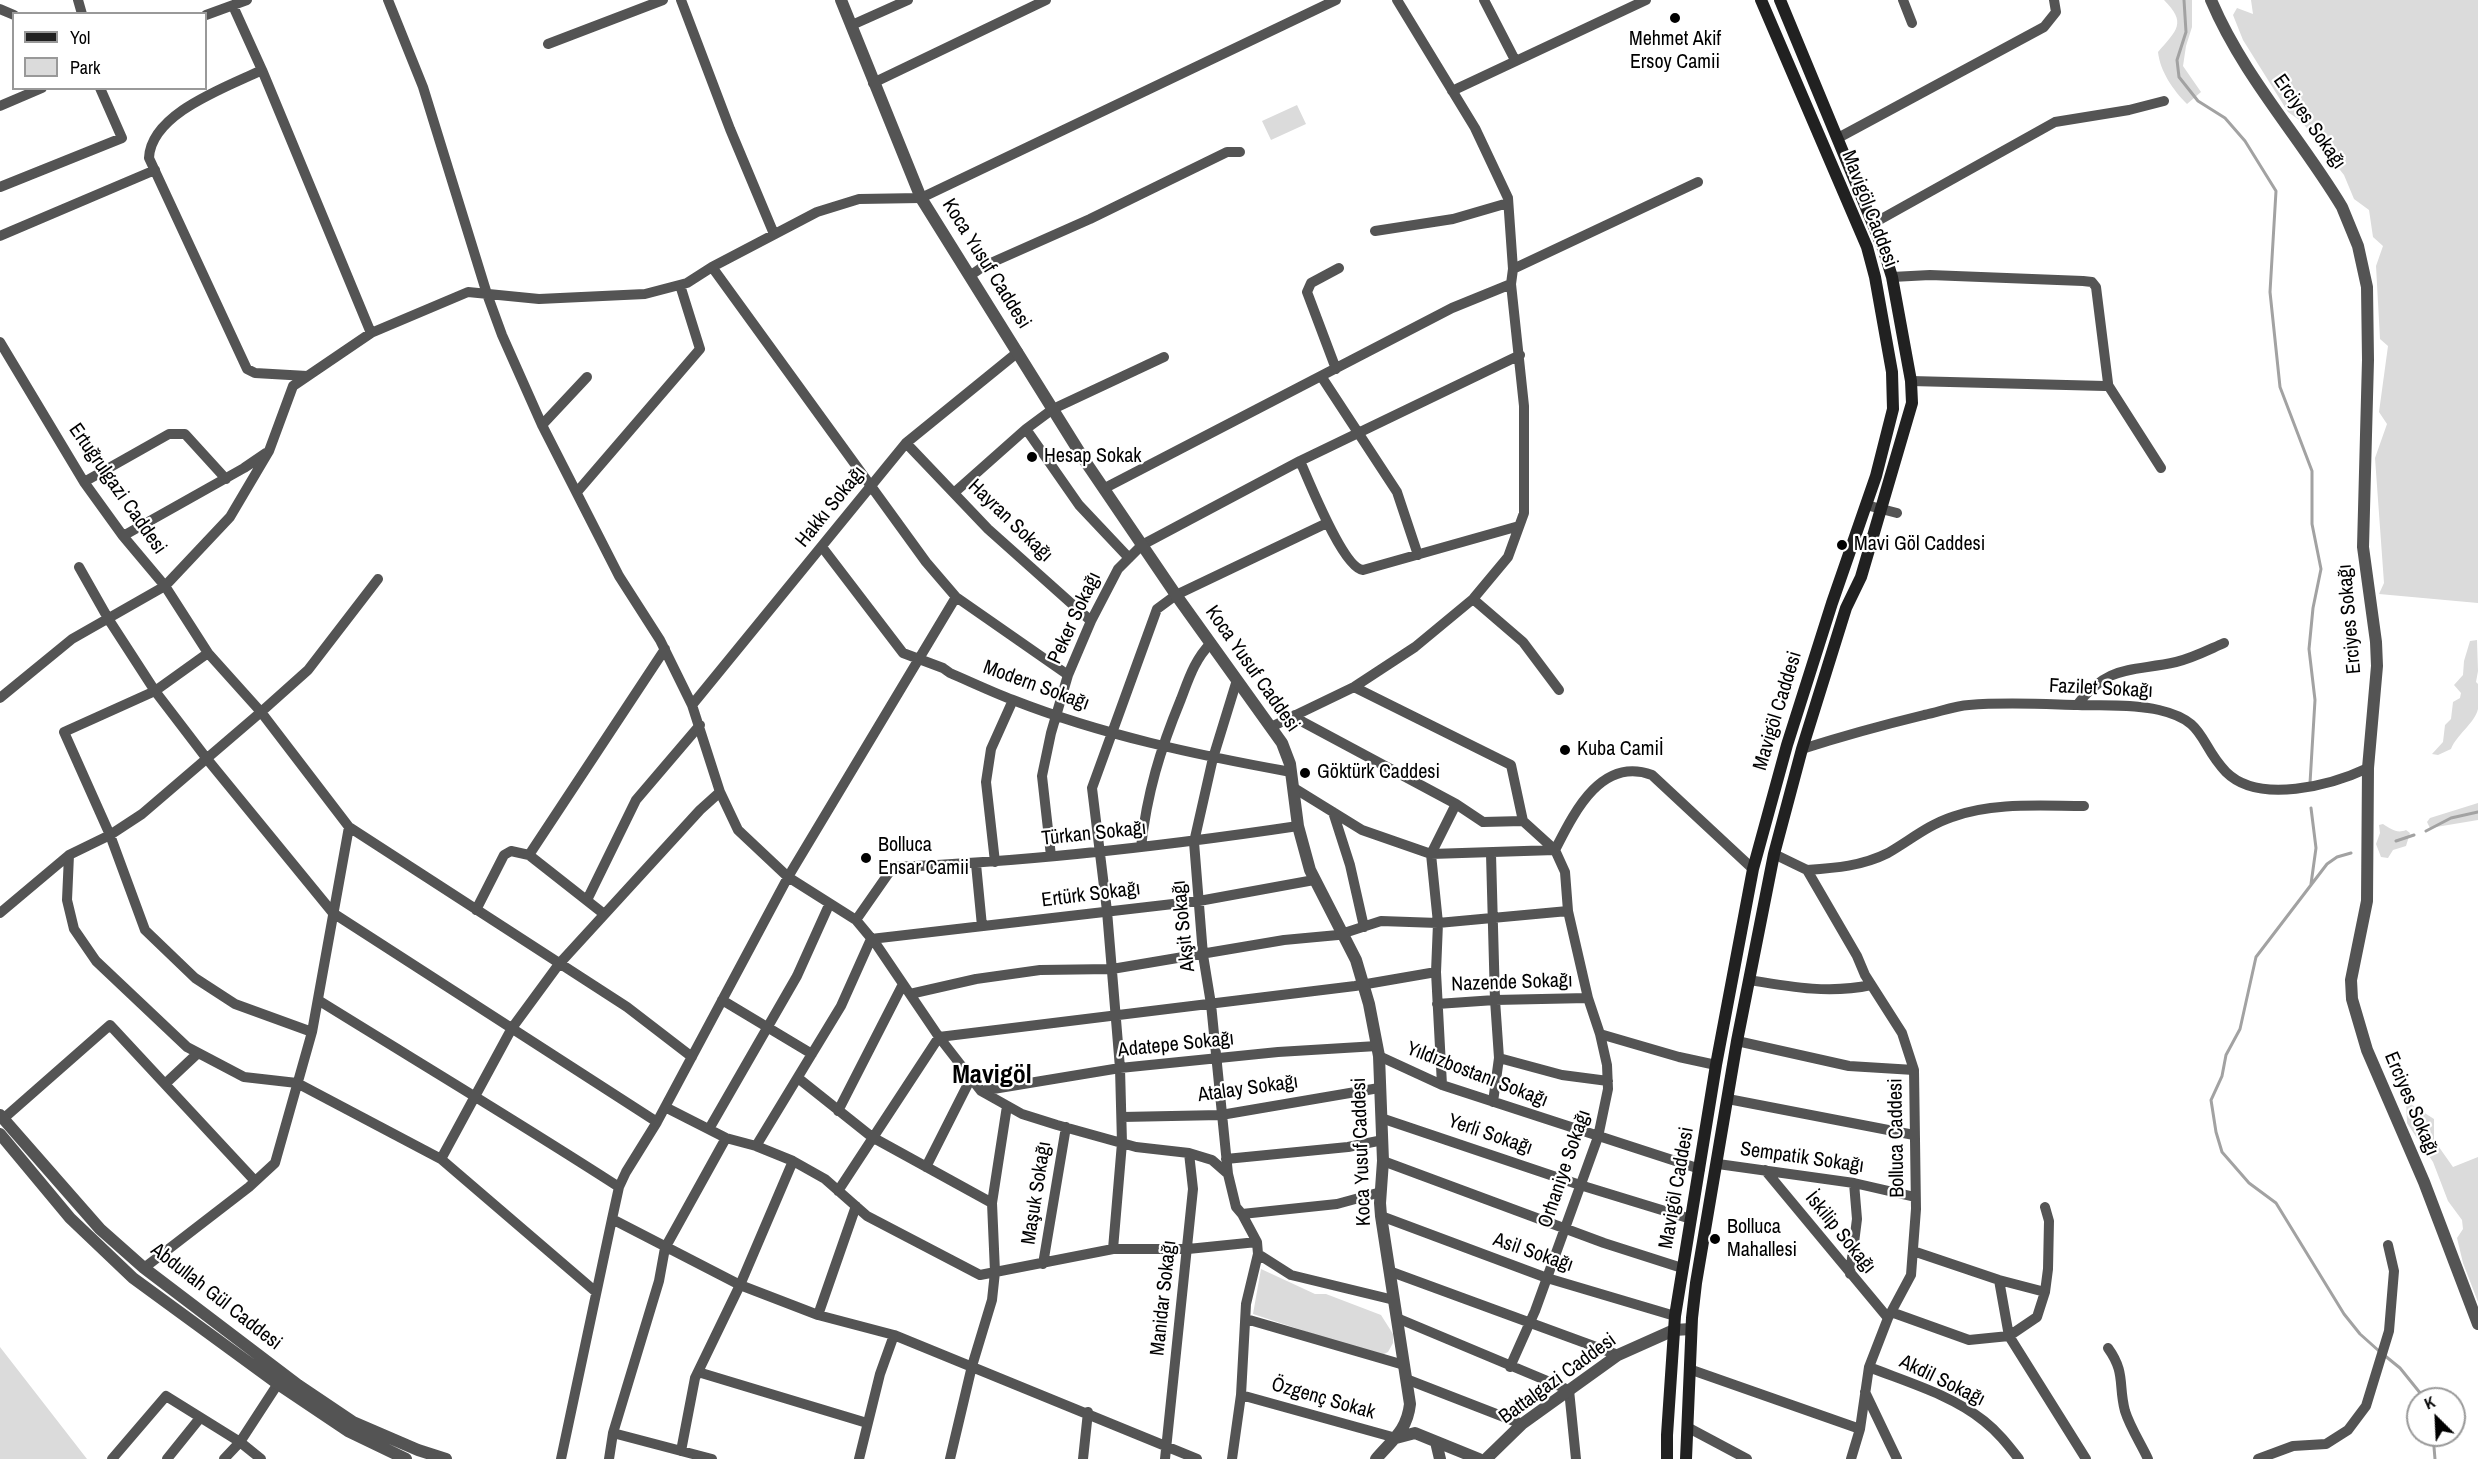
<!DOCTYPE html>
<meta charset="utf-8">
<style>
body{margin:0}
#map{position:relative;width:2478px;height:1459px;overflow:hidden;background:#fff;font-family:"Archivo Narrow",sans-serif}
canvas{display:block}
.legend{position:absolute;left:12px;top:12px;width:195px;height:78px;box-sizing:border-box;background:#fff;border:2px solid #999;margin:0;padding:8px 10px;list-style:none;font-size:18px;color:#000}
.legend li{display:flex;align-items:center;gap:12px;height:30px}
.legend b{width:30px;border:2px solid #999}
.north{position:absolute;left:2406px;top:1387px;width:60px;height:60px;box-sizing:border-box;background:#fff;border:2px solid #999;border-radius:50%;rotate:336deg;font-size:16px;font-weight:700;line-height:24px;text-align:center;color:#000}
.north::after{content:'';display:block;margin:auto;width:21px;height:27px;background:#000;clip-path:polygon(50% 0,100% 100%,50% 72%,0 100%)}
</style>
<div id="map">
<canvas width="2478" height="1459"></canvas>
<ul class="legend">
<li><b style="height:8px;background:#212121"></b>Yol</li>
<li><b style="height:16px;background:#dbdbdb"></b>Park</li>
</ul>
<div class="north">K</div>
</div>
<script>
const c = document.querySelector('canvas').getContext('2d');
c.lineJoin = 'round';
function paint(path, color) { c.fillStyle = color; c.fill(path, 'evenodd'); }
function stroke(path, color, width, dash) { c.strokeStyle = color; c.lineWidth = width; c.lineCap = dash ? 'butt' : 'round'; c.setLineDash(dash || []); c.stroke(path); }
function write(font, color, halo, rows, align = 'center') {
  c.font = font + ' "Archivo Narrow",sans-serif'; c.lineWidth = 4.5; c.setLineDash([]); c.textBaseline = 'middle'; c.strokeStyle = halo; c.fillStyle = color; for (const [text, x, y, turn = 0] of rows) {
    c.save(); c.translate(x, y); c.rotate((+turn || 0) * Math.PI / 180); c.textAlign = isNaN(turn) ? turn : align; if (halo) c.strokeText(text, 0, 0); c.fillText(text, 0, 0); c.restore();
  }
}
const green = new Path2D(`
 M2164,0H2192V27L2186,46L2183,66L2201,92L2187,104C2173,90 2160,71 2158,52C2177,30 2187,23 2164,0Z
 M2251,0H2478V603L2379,594L2384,583L2375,458L2387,424L2379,412L2388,346L2380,339L2376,266L2383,246L2373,237L2369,210L2354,199L2344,175L2302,122L2288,112L2243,40L2233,15L2237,8L2253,14Z
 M1297,105L1306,124L1271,140L1262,121Z
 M2477,640L2478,671L2476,682L2478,684C2478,692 2478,701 2478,709C2475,723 2457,734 2451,749L2438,755L2432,754L2443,742L2445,725L2451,719L2453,702L2460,698L2461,693L2454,685L2463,675L2464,661L2470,641Z
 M2478,803V820L2430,828L2427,822L2430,818Z
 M2383,824C2391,829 2397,834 2406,830L2410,833L2406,846L2393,850L2388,858L2381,857L2376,844L2380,833L2379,825Z
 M2406,1101L2434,1119V1140L2453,1167L2478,1157V1302L2463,1263L2457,1238L2463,1229L2462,1220L2448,1201L2433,1162L2407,1123Z
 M1261,1269L1315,1294H1326L1381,1315L1393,1334V1343L1388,1352L1380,1356L1253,1314Z
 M0,1347L87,1459H0Z`);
const stream = new Path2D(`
 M2184,0L2186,32L2177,60L2179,77L2198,101L2225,118L2245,141L2276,191L2270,292L2280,387L2312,471V524L2321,569L2313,608L2309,649L2315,700L2310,783
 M2426,831L2451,818L2478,812
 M2396,841L2414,835
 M2351,853L2337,857L2327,864L2256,957L2240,1029L2226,1055L2222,1076L2211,1100L2216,1132L2222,1152L2249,1183L2276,1203L2344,1314L2360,1334L2379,1351
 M2311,884L2316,848L2311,808
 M2384,1355L2400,1368L2425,1399
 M2433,1435L2435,1459`);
const minor = new Path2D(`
 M78,0L82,14
 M388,0L423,87L487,294L502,335L542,425L619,576L660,640L692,705L720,792L738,830L788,877L856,920L876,944L939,1037L981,1091L1022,1114L1057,1125L1136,1147L1189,1153L1212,1160L1228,1174L1236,1207L1242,1214L1257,1242L1258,1254L1291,1275L1394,1300
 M681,0L730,129L774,234
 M1484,0L1515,60
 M1903,0L1912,23
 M233,6L262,70L371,333
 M0,9L14,15
 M206,15L247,0
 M852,25L908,0
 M548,44L663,0
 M262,70C227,87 151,113 149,158L247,369L255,373L307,376
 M873,83L1046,0
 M1452,91L1646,0
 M0,106L42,88
 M1838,138L2044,27L2056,12L2054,0
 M0,187L122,138L100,88
 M1874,223L2055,122L2129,110L2164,101
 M1375,231L1453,219L1508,203
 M0,236L155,170
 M712,267L926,562L956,597L1068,675
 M1513,269L1698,182
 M971,275L984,266L1090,219L1227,152H1240
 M1892,277L1930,275L2083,281L2092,282L2096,287L2108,383L2105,386L1911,381
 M0,342L84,482L123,536L165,586L208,653
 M1336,369L1307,292L1311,283L1339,268
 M1321,376L1397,492L1418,555
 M2108,385L2161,468
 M542,425L587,377
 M1026,429L1079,505L1129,558
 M906,443L988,529L1091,621
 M1300,461C1309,481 1343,568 1363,570L1519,526
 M84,482L169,434H185L226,479
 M1105,488L1452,308L1511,284
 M577,492L700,349L680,285
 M955,492L1026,429L1053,409L1164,357
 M1866,505L1897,513
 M123,536L244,468L266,453
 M822,547L903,653L943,668L950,673C971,682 992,692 1013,700C1102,735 1197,755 1291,772
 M79,567L109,620L155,691L207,759L333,913L657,1122
 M1473,599L1523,642L1559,690
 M1354,687L1511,765L1523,821L1555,850C1574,813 1601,756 1652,775L1753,869
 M0,698L72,639L165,586L230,517L269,451L293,386L371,333L468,292L539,299L645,294L687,283L712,267L817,212L859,199L921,198L1336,0
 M692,705L906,443L1018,352
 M2077,705C2108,664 2131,672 2176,662C2193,658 2208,650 2224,643
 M1295,715L1303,722L1456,804L1483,822L1523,821
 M1271,727L1354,687L1415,647L1473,599L1508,557L1524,513V406L1511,284L1513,269L1508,198L1475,128L1397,0
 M1802,749C1843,736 1883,725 1924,715C1939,712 1954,706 1969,705C2005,702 2041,704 2078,705C2104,706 2133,704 2159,710C2207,721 2198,743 2226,772C2259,805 2332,785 2368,768
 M1294,788L1362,830L1431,854L1555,850L1565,872L1568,911L1588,998L1600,1034L1607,1065L1608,1089L1598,1137L1535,1311L1510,1367
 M1333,812L1350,865L1364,927
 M1141,847C1147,793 1160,750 1181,699C1189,678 1195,659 1211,643
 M1491,854L1495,1000L1499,1058L1493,1102
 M1774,854L1807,870L1857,956L1865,975L1902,1033L1914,1070L1916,1209L1911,1275L1888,1318L1869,1367L1860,1429L1851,1459
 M69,855L67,900L74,929L96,961L187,1047L244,1077L297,1083L441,1159L596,1292
 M529,855L604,914
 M1051,856L1042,776L1051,733L1068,675L1091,621L1118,569L1142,545L1300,461L1520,355
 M995,862L986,782L991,749L1013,700
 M976,864L982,926
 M1807,870C1836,868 1862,866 1888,853C1909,841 1928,825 1952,817C1993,802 2041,806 2084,806
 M587,900L636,800L700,725
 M476,910L504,855L511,851L529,855L665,649
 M0,913L69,855L110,835L142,814L261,712L308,670L378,579
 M856,920L893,867C1029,862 1164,846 1298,826
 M1749,980C1791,987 1830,994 1871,985
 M910,994L976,979L1040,970L1112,969L1284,940L1338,935L1381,921L1438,923L1568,911
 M318,1000C418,1062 520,1123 619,1187
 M722,1000L812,1054
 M1437,1004L1495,1000L1588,998
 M312,1032L235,1004L195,978L145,930L110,835L64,732L155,691L208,653L261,712L349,827L627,1007L692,1057
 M1600,1034L1679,1057L1716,1065
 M1737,1041L1849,1066L1914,1070
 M1379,1056L1442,1085L1700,1169
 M1499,1058L1562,1075L1608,1081
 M798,1078L872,1137L992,1203
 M165,1084L198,1053
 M1442,1085L1436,972L1438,923L1431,854L1456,804
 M981,1091L1120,1068L1278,1052L1377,1046
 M1728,1099L1914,1135
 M665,1107L726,1138L756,1146L793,1161L825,1179L867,1216L980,1275L1113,1249H1188L1257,1242
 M838,1111L903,984
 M1122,1117L1221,1115L1379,1088
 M1381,1118L1580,1185L1691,1219
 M3,1119L110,1025L255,1181
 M709,1129L797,976L829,905
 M756,1146L841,1006L871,939L1199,901L1314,880
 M441,1159L512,1028L559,964L700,810L720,792
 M1226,1159L1348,1147L1383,1140
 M1383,1161L1604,1243L1682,1268
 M1718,1164L1854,1183L1915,1197
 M926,1167L971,1078
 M1765,1170L1888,1318
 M1228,1174L1211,1004L1203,955L1194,842L1213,758L1237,680
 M838,1191L939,1037L1355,986L1436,972
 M1242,1214L1337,1204L1381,1192
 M1381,1216L1547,1278L1675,1316
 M612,1219L740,1285L818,1315L894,1335L1197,1459
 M1113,1249L1122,1143L1120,1068L1107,911L1092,788L1157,609L1176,595L1327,523
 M1913,1251L1999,1280L2045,1292
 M1043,1264L1066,1127
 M144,1268L249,1187L275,1163L312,1032L349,827
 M1389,1271L1618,1355
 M1850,1274L1857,1219L1854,1183
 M1999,1280L2009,1336L2086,1459
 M1891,1312L1969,1340L2009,1336L2037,1317L2045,1292L2048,1269L2049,1221L2045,1207
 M818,1315L856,1206
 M1397,1318L1569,1390L1576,1459
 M1246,1319L1404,1365
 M2108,1348C2126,1373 2118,1385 2125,1411C2130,1427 2141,1444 2148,1459
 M1869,1367C1907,1382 1952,1395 1984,1421C1998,1432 2008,1445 2019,1459
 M1689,1369L1860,1429
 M698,1372L867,1423
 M1406,1379L1522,1424
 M1865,1392L1897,1459
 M1241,1395L1396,1438
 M1687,1427L1747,1459
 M613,1433L712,1459
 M681,1451L695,1378L740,1285L793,1161
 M112,1459L166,1396L240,1442L261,1459
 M167,1459L200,1418
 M224,1459L240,1442L281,1379
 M561,1459L612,1219L619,1187L626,1172L657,1122L788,877L956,597
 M609,1459L613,1433L659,1281L665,1248L726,1138
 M859,1459L880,1374L894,1335
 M950,1459L972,1366L992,1300L995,1272L992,1203L1007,1106
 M1083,1459L1088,1412
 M1165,1459L1193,1189L1189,1153
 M1232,1459L1241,1395L1246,1304L1258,1254
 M2258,1459L2293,1446L2326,1444L2348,1430L2366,1406L2389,1331L2394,1271L2388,1245`);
const tertiary = new Path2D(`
 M841,0L921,198L1085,461L1176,595L1282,743L1290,764L1298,826L1310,870L1356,960L1369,1004L1379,1056L1383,1161L1380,1203L1381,1216L1410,1404C1407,1431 1392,1440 1376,1459
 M2211,0C2243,76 2300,137 2342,207L2358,246L2367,287L2368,360L2363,547L2376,642L2377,666L2368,768L2367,901L2351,980L2352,999L2367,1050L2424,1182L2478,1324
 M0,1115L100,1229L144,1268L298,1385L353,1422L418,1450L446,1459
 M0,1134L70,1218L133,1278L278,1384L348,1431L406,1459
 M1396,1438L1415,1433L1479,1459
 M1436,1442L1440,1459
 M1486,1459L1522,1424L1618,1355L1674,1330L1691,1329`);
const secondary = new Path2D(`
 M1667,1459V1435L1675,1316L1716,1065L1753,869L1787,745L1832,603L1876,476L1893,409L1892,372L1875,277L1867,247L1761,0
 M1686,1459L1692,1318L1696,1283L1737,1041L1774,854L1802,749L1846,608L1861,577L1912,403L1911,381L1892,277L1884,251L1780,0`);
const markers = [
 [1675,18,6,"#000"],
 [1032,457,6,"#000"],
 [1842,545,6,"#000"],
 [1565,750,6,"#000"],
 [1305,773,6,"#000"],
 [866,858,6,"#000"],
 [1715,1239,6,"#000"]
];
const poiNames = [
 ["Mehmet Akif",1675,40,"center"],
 ["Ersoy Camii",1675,63,"center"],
 ["Hesap Sokak",1044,457],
 ["Mavi Göl Caddesi",1854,545],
 ["Kuba Camiİ",1577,750],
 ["Göktürk Caddesi",1317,773],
 ["Bolluca",878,846],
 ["Ensar Camii",878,869],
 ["Bolluca",1727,1228],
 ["Mahallesi",1727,1251]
];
const streetNames = [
 ["Erciyes Sokağı",2309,122,55],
 ["Mavigöl Caddesi",1869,209,69],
 ["Koca Yusuf Caddesi",986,264,58],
 ["Ertuğrulgazi Caddesi",117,489,55],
 ["Hakkı Sokağı",831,507,-51],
 ["Hayran Sokağı",1010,521,44],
 ["Peker Sokağı",1075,618,-65],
 ["Erciyes Sokağı",2350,619,-95],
 ["Koca Yusuf Caddesi",1252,669,55],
 ["Modern Sokağı",1036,686,20],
 ["Fazilet Sokağı",2101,689,3],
 ["Mavigöl Caddesi",1778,711,-73],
 ["Türkan Sokağı",1094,834,-6],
 ["Ertürk Sokağı",1091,895,-7],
 ["Akşit Sokağı",1184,926,-96],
 ["Nazende Sokağı",1512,983,-2],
 ["Adatepe Sokağı",1176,1045,-6],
 ["Yıldızbostanı Sokağı",1477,1075,21],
 ["Atalay Sokağı",1248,1089,-8],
 ["Erciyes Sokağı",2411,1104,67],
 ["Yerli Sokağı",1490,1135,19],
 ["Bolluca Caddesi",1897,1138,-91],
 ["Koca Yusuf Caddesi",1362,1152,-92],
 ["Sempatik Sokağı",1802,1158,8],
 ["Orhaniye Sokağı",1565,1169,-71],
 ["Mavigöl Caddesi",1677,1188,-80],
 ["Maşuk Sokağı",1037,1193,-81],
 ["İskilip Sokağı",1840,1233,51],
 ["Asil Sokağı",1533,1253,19],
 ["Abdullah Gül Caddesi",216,1297,38],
 ["Manidar Sokağı",1164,1298,-84],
 ["Battalgazi Caddesi",1558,1379,-36],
 ["Akdil Sokağı",1942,1381,26],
 ["Özgenç Sokak",1323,1399,16]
];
const districtNames = [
 ["Mavigöl",992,1076]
];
paint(green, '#dbdbdb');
stroke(stream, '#a2a2a2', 3);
stroke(minor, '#545454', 10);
stroke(tertiary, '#545454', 12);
stroke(secondary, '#212121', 12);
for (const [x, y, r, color] of markers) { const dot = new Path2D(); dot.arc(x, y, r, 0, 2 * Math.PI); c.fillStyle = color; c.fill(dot); stroke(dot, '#fff', 2); }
write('20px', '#000', '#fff', poiNames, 'left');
write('20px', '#000', '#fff', streetNames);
write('bold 26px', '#000', '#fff', districtNames);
</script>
